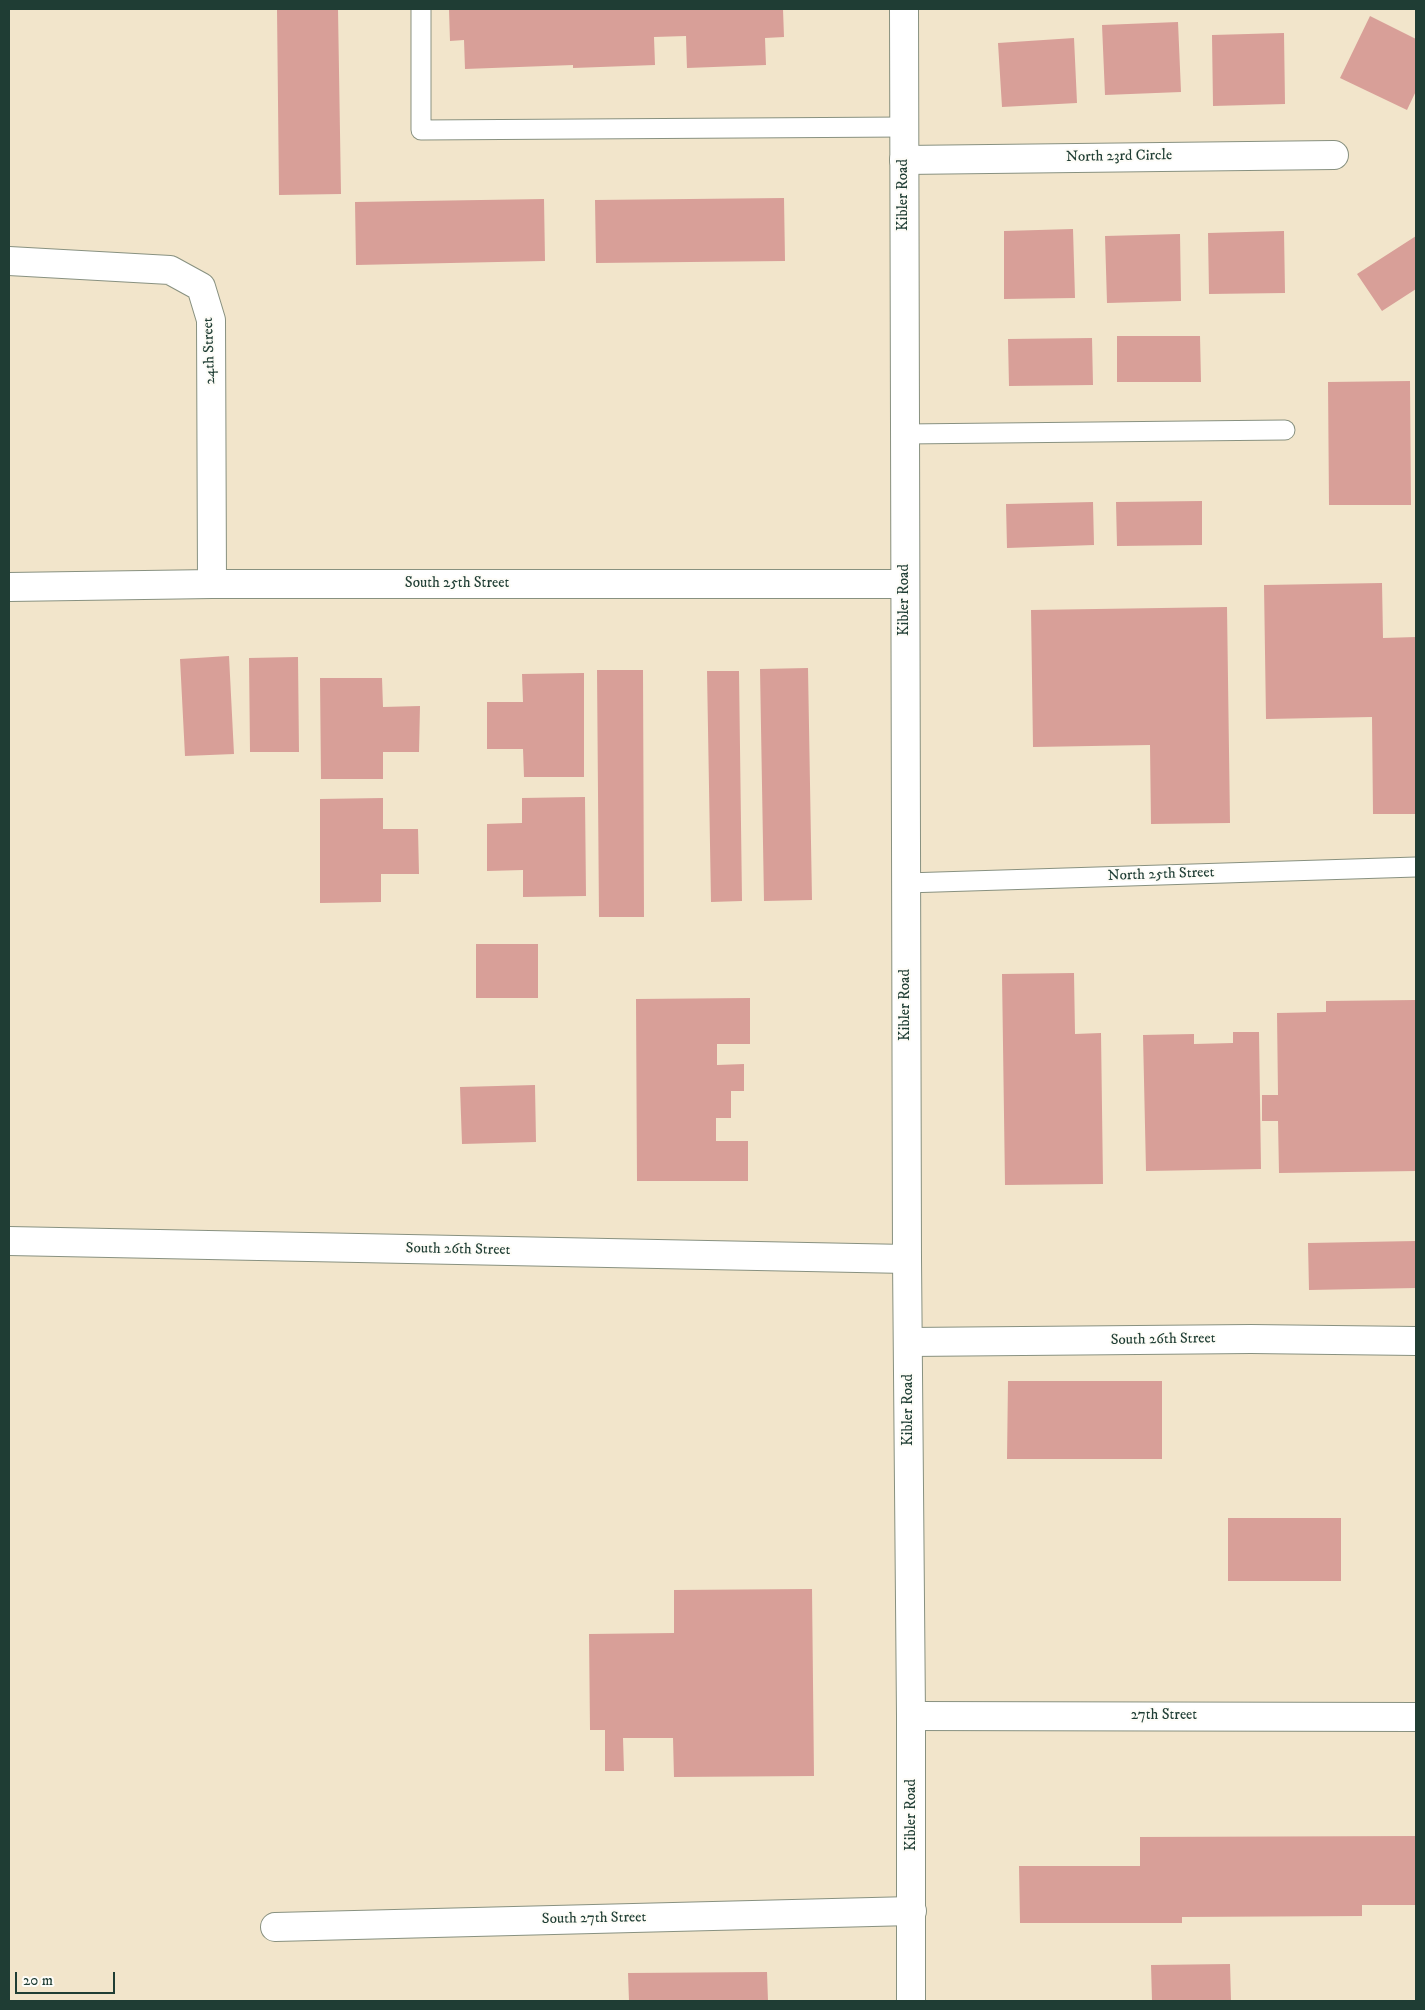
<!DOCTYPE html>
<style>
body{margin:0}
#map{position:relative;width:1425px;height:2010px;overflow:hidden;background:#f2e5cb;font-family:"IM FELL DW Pica",serif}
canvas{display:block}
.frame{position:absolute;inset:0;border:10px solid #1f3d34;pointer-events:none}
.scale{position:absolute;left:15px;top:1972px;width:100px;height:22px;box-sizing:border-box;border:2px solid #1f3d34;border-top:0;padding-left:6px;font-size:15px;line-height:18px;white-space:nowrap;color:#1f3d34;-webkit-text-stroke:4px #fdfcf7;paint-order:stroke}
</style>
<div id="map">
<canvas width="1425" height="2010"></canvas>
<div class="frame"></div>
<div class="scale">20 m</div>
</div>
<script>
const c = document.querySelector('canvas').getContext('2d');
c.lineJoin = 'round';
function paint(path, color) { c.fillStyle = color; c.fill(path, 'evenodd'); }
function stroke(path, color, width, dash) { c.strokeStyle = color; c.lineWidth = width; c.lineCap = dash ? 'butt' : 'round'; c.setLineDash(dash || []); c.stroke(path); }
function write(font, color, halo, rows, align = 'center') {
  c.font = font + ' "IM FELL DW Pica",serif'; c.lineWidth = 4; c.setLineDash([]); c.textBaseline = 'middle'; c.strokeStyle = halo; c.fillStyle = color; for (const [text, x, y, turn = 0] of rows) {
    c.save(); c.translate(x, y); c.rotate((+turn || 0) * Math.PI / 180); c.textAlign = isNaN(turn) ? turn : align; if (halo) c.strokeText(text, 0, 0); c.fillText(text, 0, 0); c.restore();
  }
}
const building = new Path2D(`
 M277,9H338L341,194L279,195Z
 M449,9H783L784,37L765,38L766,65L687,68L686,36L654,37L655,65L573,68V65L465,69L464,40L450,41Z
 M1370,16L1416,39V91L1407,110L1340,78Z
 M1178,22L1181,92L1105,95L1102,25Z
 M1284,33L1285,104L1213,106L1212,35Z
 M1074,38L1077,103L1002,107L998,43Z
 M784,198L785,261L596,263L595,200Z
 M544,199L545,261L356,265L355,202Z
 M1073,229L1075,298L1004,299V231Z
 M1284,231L1285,293L1209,294L1208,233Z
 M1180,234L1181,301L1107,303L1105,236Z
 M1416,236V289L1382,311L1357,274Z
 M1117,336H1200L1201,382H1117Z
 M1092,338L1093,385L1009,386L1008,339Z
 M1410,381L1411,505H1329L1328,382Z
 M1202,501V545L1117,546L1116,502Z
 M1093,502L1094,545L1007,548L1006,504Z
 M1382,583L1383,638L1416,637V814H1373L1372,717L1266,719L1264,585Z
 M1227,607L1230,823L1151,824L1150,745L1033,747L1031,610Z
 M229,656L234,754L185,756L180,659Z
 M298,657L299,752H250L249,658Z
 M808,668L812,900L764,901L760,669Z
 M597,670H643L644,917H599Z
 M707,671H739L742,901L711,902Z
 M584,673V777H524L523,749H487V702H523L522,674Z
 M320,678H382L383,707L420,706L419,752H383V779H321Z
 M585,797L586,896L523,897V870L487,871V824L522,823V798Z
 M383,798V829H418L419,874H381V902L320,903V799Z
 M476,944H538V998H476Z
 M1074,973L1075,1034L1101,1033L1103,1184L1005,1185L1002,974Z
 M750,998V1044H717V1065L744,1064V1091H731V1118H716V1141H748V1181H637L636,999Z
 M1416,1000V1171L1279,1173L1278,1121H1262V1095H1278L1277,1013L1326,1012V1001Z
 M1233,1032H1259L1261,1169L1146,1171L1143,1035L1194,1034V1044L1233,1043Z
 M535,1085L536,1142L462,1144L460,1087Z
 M1416,1241V1288L1309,1290L1308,1243Z
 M1008,1381H1162V1459H1007Z
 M1228,1518H1341V1581H1228Z
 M812,1589L814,1776L674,1777L673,1738H623L624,1771H605V1730H590L589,1634L674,1633V1590Z
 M1416,1836V1905H1362V1916L1182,1917V1923H1020L1019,1866H1140V1837Z
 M1230,1964L1231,2001H1152L1151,1965Z
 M767,1972L768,2001H629L628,1973Z`);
const service = new Path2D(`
 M421,9V130L904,127
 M905,434L1285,430
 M906,883L1416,867`);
const minor = new Path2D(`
 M904,160L1334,155
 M9,261L170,270L201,287L211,320L212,584
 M9,587L212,584H905
 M9,1241L907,1259
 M909,1342L1251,1339L1416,1341
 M911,1716L1416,1717
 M275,1927L912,1911`);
const secondary = new Path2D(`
 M904,9L907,1259L911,1716V2001`);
const streetNames = [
 ["North 23rd Circle",1119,157,-1],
 ["Kibler Road",904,195,-90],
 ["24th Street",210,351,-92],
 ["South 25th Street",457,584],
 ["Kibler Road",905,600,-90],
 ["North 25th Street",1161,875,-2],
 ["Kibler Road",906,1005,-90],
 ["South 26th Street",458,1250,1],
 ["South 26th Street",1163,1340,-1],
 ["Kibler Road",909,1410,-90],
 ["27th Street",1164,1716],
 ["Kibler Road",912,1815,-90],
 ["South 27th Street",594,1919,-1]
];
paint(building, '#d89f98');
stroke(service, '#889180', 21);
stroke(minor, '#889180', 30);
stroke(secondary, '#889180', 30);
stroke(service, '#fff', 19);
stroke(minor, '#fff', 28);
stroke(secondary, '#fff', 28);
write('15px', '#1f3d34', '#fdfcf7', streetNames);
</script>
